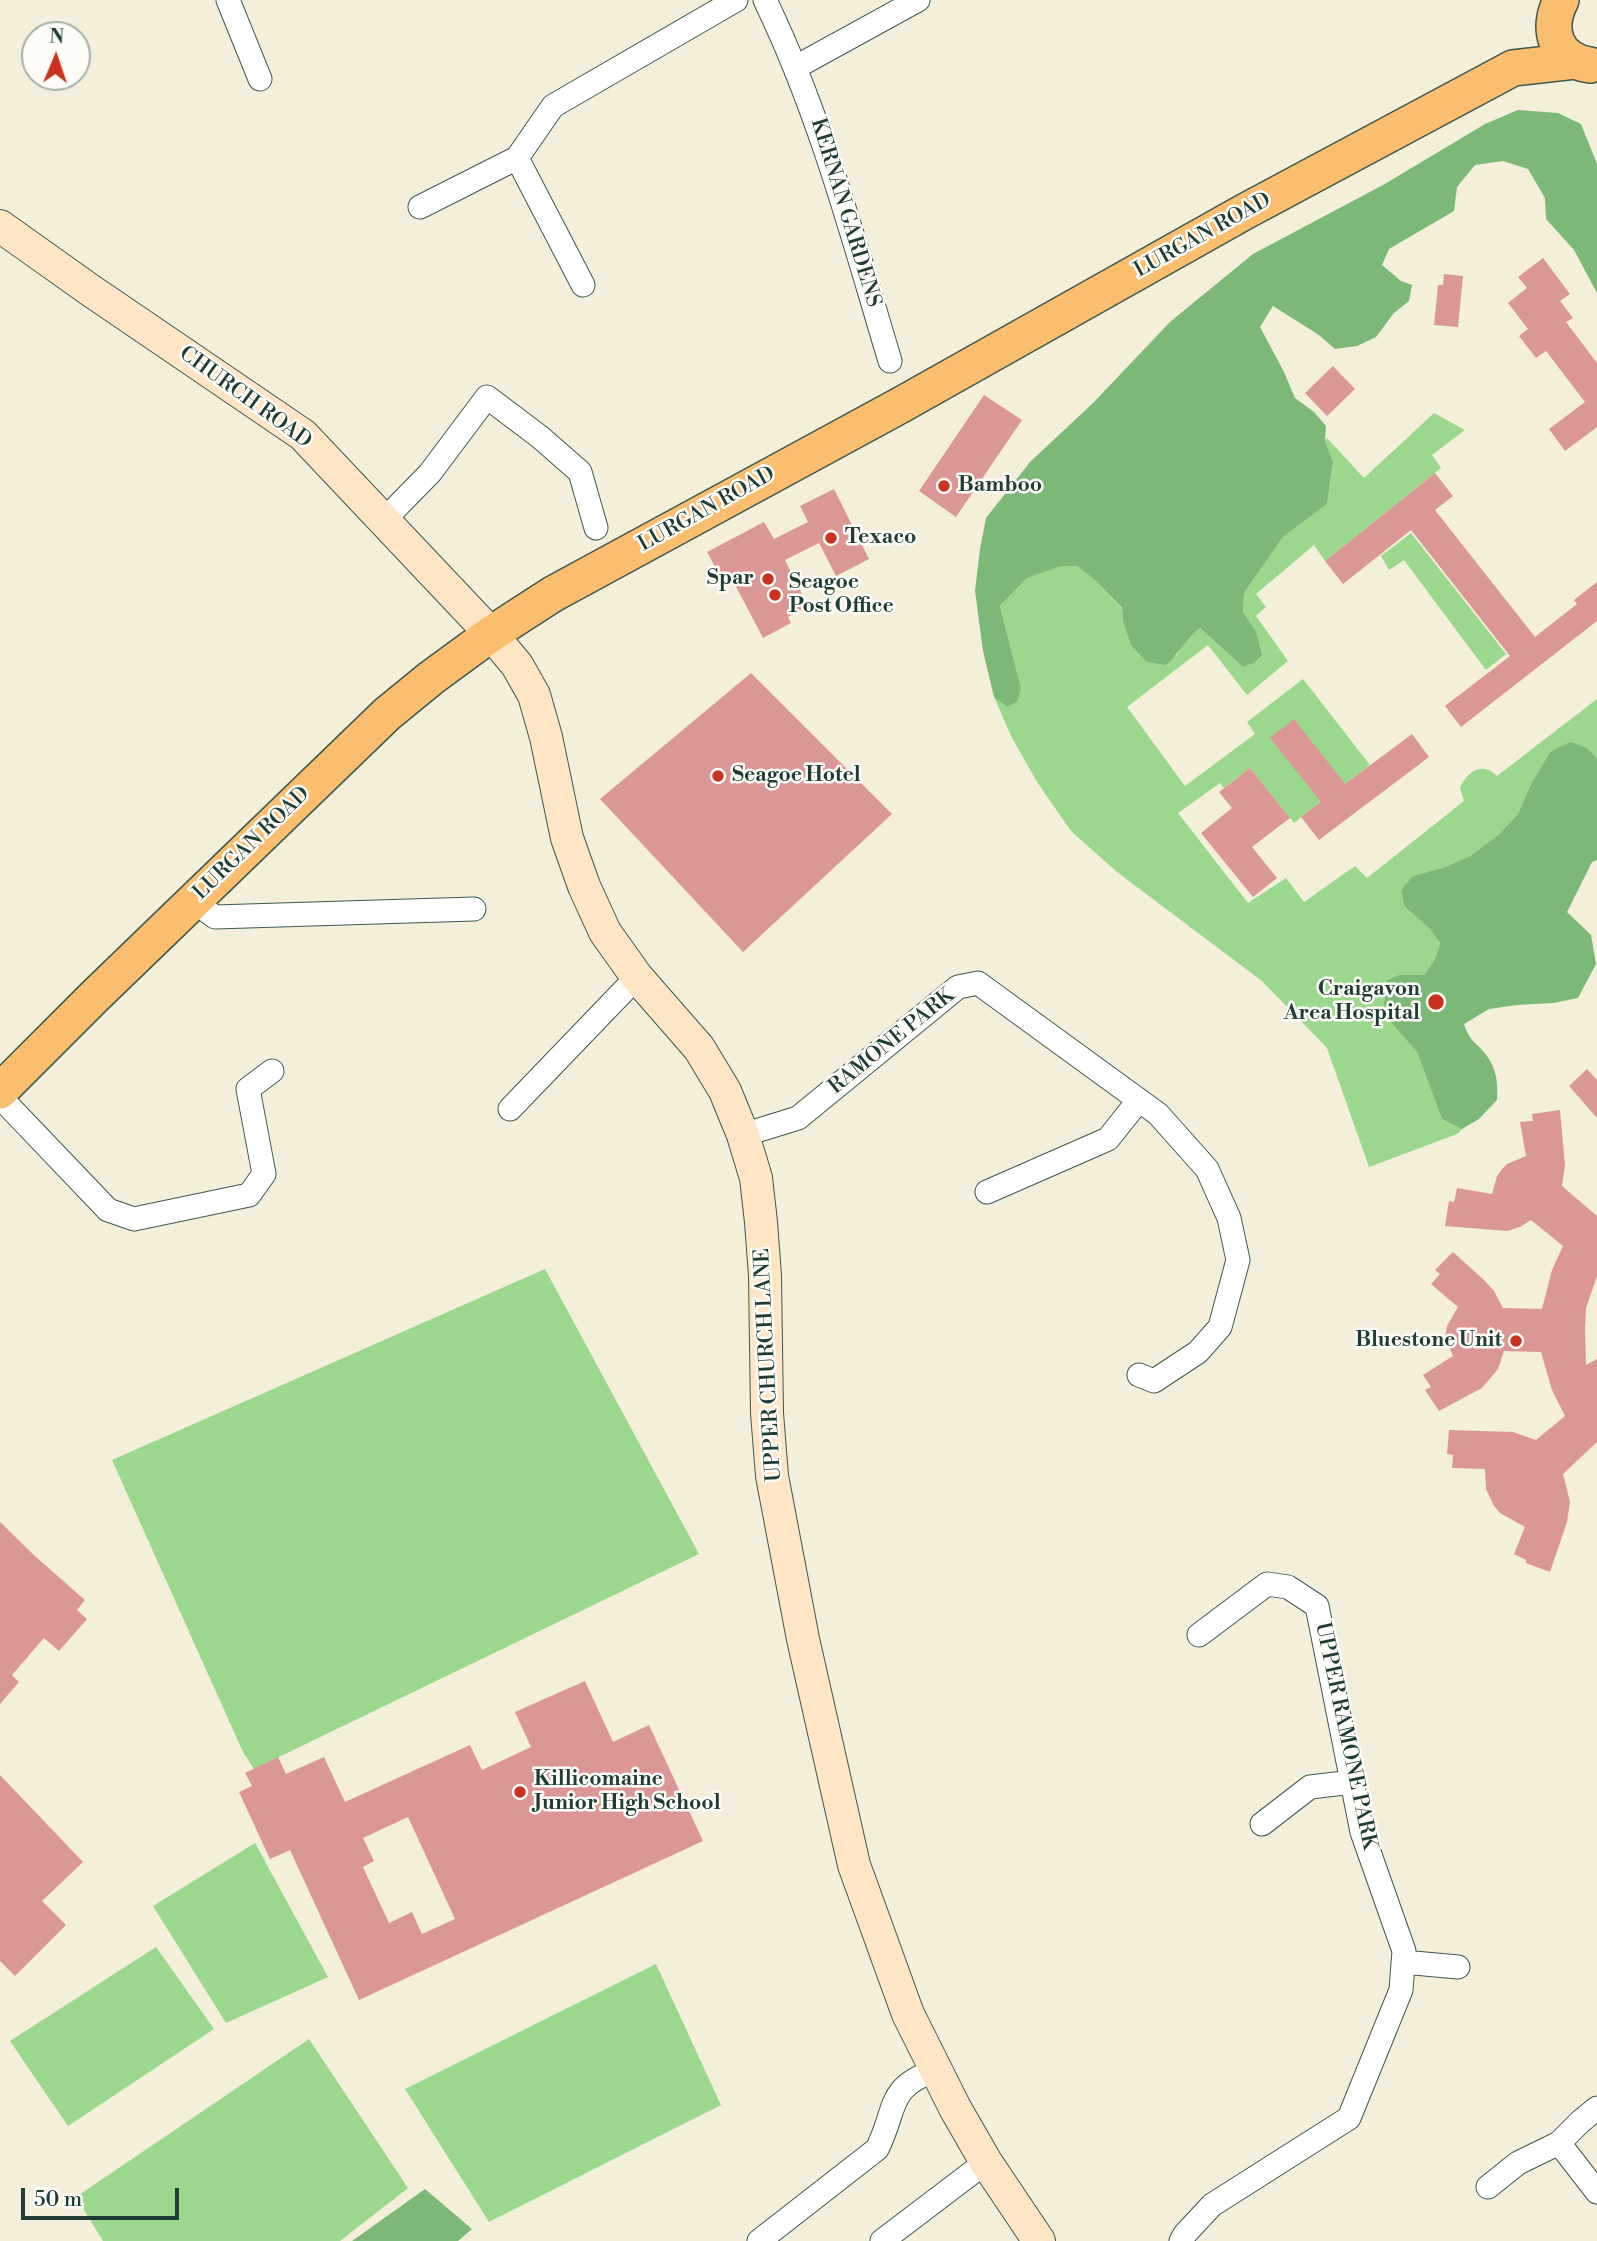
<!DOCTYPE html>
<style>
body{margin:0}
#map{position:relative;width:1597px;height:2241px;overflow:hidden;background:#f3efdb;font-family:"Libre Bodoni",serif}
canvas{display:block}
.north{position:absolute;left:21px;top:21px;width:70px;height:70px;box-sizing:border-box;background:#fdfcf7;border:2px solid #a4b0a9;border-radius:50%;rotate:2deg;font-size:19px;font-weight:700;line-height:28px;text-align:center;color:#1f3d34}
.north::after{content:'';display:block;margin:auto;width:24px;height:32px;background:#c8321e;clip-path:polygon(50% 0,100% 100%,50% 72%,0 100%)}
.scale{position:absolute;left:21px;top:2188px;width:158px;height:32px;box-sizing:border-box;border:4px solid #1f3d34;border-top:0;padding-left:9px;font-size:21px;line-height:24px;white-space:nowrap;color:#1f3d34;-webkit-text-stroke:5px #fdfcf7;paint-order:stroke}
</style>
<div id="map">
<canvas width="1597" height="2241"></canvas>
<div class="north">N</div>
<div class="scale">50 m</div>
</div>
<script>
const c = document.querySelector('canvas').getContext('2d');
c.lineJoin = 'round';
function paint(path, color) { c.fillStyle = color; c.fill(path, 'evenodd'); }
function stroke(path, color, width, dash) { c.strokeStyle = color; c.lineWidth = width; c.lineCap = dash ? 'butt' : 'round'; c.setLineDash(dash || []); c.stroke(path); }
function write(font, color, halo, rows, align = 'center') {
  c.font = font + ' "Libre Bodoni",serif'; c.lineWidth = 5; c.setLineDash([]); c.textBaseline = 'middle'; c.strokeStyle = halo; c.fillStyle = color; for (const [text, x, y, turn = 0] of rows) {
    c.save(); c.translate(x, y); c.rotate((+turn || 0) * Math.PI / 180); c.textAlign = isNaN(turn) ? turn : align; if (halo) c.strokeText(text, 0, 0); c.fillText(text, 0, 0); c.restore();
  }
}
const green = new Path2D(`
 M1434,413L1465,430L1432,455L1441,468L1325,561L1314,545L1256,594L1266,607L1256,616L1288,661L1247,695L1208,645L1127,707L1185,786L1255,734L1247,722L1303,679L1370,765L1294,823L1250,768L1224,788L1220,783L1178,813L1248,903L1286,878L1304,902L1355,866L1367,878L1464,801L1460,788C1467,771 1483,761 1497,776L1597,699V758L1587,748L1550,752L1532,782L1518,814L1498,835L1470,856L1443,868L1405,907L1430,929L1440,942L1435,959L1424,975H1400L1406,1038L1417,1052L1442,1119L1462,1129L1457,1134L1369,1167L1327,1048L1262,981L1117,872L1071,831L1037,782L1011,736L994,697L1007,707L1021,688L1000,606L1027,578L1061,565L1077,566L1097,582L1122,609L1123,620L1176,656L1190,635L1200,628L1243,667L1254,663L1261,654L1256,631L1243,612L1244,593L1283,537L1327,504L1333,463L1325,441L1327,438L1364,478Z
 M1411,533L1506,654L1486,670L1404,560L1389,570L1381,556Z
 M545,1269L699,1554L254,1769L243,1752L112,1460Z
 M255,1843L328,1977L226,2023L153,1906Z
 M156,1947L214,2029L68,2126L10,2041Z
 M656,1964L721,2105L489,2222L405,2089Z
 M309,2039L408,2188L340,2241H103L76,2197Z`);
const forest = new Path2D(`
 M1518,110L1558,113L1581,124L1597,164V293L1574,250L1546,219L1545,198L1528,169L1503,161L1475,165L1457,187L1454,211L1389,249L1382,265L1401,281L1412,285L1409,301L1394,313L1376,337L1357,346L1335,349L1319,335L1273,306L1260,327L1284,372L1295,398L1314,412L1326,426L1325,441L1333,462L1327,504L1283,537L1244,593L1243,612L1256,631L1262,655L1254,663L1243,667L1200,628C1186,638 1179,654 1166,665L1147,662L1131,645L1123,620L1122,608L1097,582L1077,566H1061L1027,578L1000,606L1021,688L1017,702L1007,707L994,697L983,651L975,591L980,549L986,518L1030,462L1094,402L1170,322L1253,254L1383,185L1485,124Z
 M1570,742L1587,748L1597,758V860L1592,862L1567,912L1591,935L1596,964L1578,998L1553,1003L1517,1005L1489,1009L1464,1024C1470,1043 1477,1042 1487,1056C1497,1070 1498,1084 1497,1100L1479,1119L1462,1129L1442,1119L1417,1052L1392,1023L1384,1004L1387,980L1400,975H1424L1435,959L1440,943L1430,929L1405,907L1401,890L1413,876L1443,868L1470,856L1498,835L1518,814L1532,782L1550,752Z
 M425,2189L472,2229L458,2241H352Z`);
const building = new Path2D(`
 M1543,258L1570,294L1560,301L1573,318L1566,322L1597,363V427L1565,451L1549,429L1585,402L1546,351L1536,358L1519,336L1528,329L1508,303L1527,288L1518,277Z
 M1444,274L1463,276L1458,327L1434,325L1438,285H1443Z
 M1333,366L1355,389L1327,416L1305,393Z
 M984,395L1022,420L956,517L919,491Z
 M1435,473L1453,496L1435,510L1535,637L1577,604L1574,600L1597,582V621L1461,727L1445,706L1510,656L1411,530L1343,584L1325,561Z
 M834,489L869,559L836,576L819,543L785,560L803,596L799,599L804,608L788,617L791,623L763,638L732,579L724,583L707,552L764,522L774,539L808,522L800,506Z
 M751,673L892,814L743,952L600,799Z
 M1294,719L1345,784L1412,734L1429,757L1319,840L1301,817L1321,802L1270,738Z
 M1250,768L1290,818L1252,847L1277,878L1253,897L1201,833L1232,808L1219,792Z
 M1587,1069L1597,1080V1118L1569,1086Z
 M1560,1110L1565,1165L1562,1186L1597,1216V1276L1586,1308L1585,1329L1586,1365L1597,1359V1442L1563,1474L1570,1502L1567,1522L1550,1572L1526,1563V1560L1514,1554L1525,1527L1500,1513L1494,1506L1486,1489L1485,1469L1452,1468L1453,1455L1447,1454L1449,1430L1513,1432L1536,1440L1565,1416L1552,1390L1541,1352L1504,1351L1498,1369L1482,1388L1439,1411L1425,1390L1431,1387L1423,1375L1453,1356L1445,1338L1447,1326L1458,1307L1431,1284L1440,1274L1435,1270L1453,1252L1485,1281L1494,1291L1503,1308L1542,1309L1552,1270L1563,1246L1531,1220L1520,1227L1507,1231L1445,1226L1449,1201L1454,1202L1457,1188L1492,1194L1497,1176L1502,1169L1507,1164L1526,1156L1520,1122L1533,1121L1532,1114Z
 M0,1522L36,1557L85,1600L77,1610L87,1619L59,1651L44,1638L12,1675L19,1682L0,1704Z
 M585,1681L613,1742L649,1725L703,1841L359,2000L290,1850L270,1859L239,1792L252,1786L245,1773L278,1757L286,1774L324,1757L345,1802L470,1745L482,1770L531,1747L515,1712ZM408,1817L455,1919L422,1934L412,1912L389,1923L363,1867L374,1861L363,1838Z
 M0,1775L83,1862L42,1901L66,1925L15,1976L0,1961Z`);
const street = new Path2D(`
 M228,0L260,79
 M765,0C821,116 853,238 890,361
 M796,67L918,0
 M517,158L583,285
 M420,207L517,158L553,106L736,0
 M384,520L430,473L487,397L540,437L580,472L596,528
 M193,901L215,917L474,909
 M0,1097L108,1210L134,1219L249,1195L264,1174L248,1089L272,1071
 M510,1109L637,977
 M743,1135L798,1118L958,987L978,983L1158,1114L1207,1169L1229,1218L1238,1260L1220,1327L1198,1352L1154,1381L1139,1375
 M987,1192L1108,1139L1139,1100
 M1262,1824L1310,1787L1353,1782
 M1403,1962L1458,1967
 M1559,2143L1597,2192
 M1488,2187L1518,2163L1559,2143L1580,2122L1597,2108
 M759,2241L877,2149C898,2108 885,2088 936,2070
 M882,2241L986,2162
 M1181,2241L1185,2234L1212,2205L1349,2118L1401,1990L1404,1951L1362,1832L1317,1606L1288,1587L1267,1584L1199,1635`);
const secondary = new Path2D(`
 M0,226L90,290L303,435L491,634L517,665L534,695L546,737L567,838L584,886L605,932L637,977L699,1048L725,1091L743,1135L756,1178L761,1222L765,1276L767,1413L772,1476L803,1639L854,1865L908,2014L955,2108L986,2162L1039,2241`);
const primary = new Path2D(`
 M1561,0C1546,29 1555,60 1590,65
 M0,1091L94,997L387,714L431,678L491,634L553,594L899,406L1244,212L1513,68L1575,61`);
const markers = [
 [944,486,7,"#c8321e"],
 [831,538,7,"#c8321e"],
 [768,579,7,"#c8321e"],
 [775,595,7,"#c8321e"],
 [718,776,7,"#c8321e"],
 [1436,1002,9,"#c8321e"],
 [1516,1341,7,"#c8321e"],
 [520,1792,7,"#c8321e"]
];
const streetNames = [
 ["KERNAN GARDENS",845,213,73],
 ["LURGAN ROAD",1203,236,-29],
 ["CHURCH ROAD",245,398,36],
 ["LURGAN ROAD",707,510,-29],
 ["LURGAN ROAD",252,844,-44],
 ["RAMONE PARK",892,1042,-39],
 ["UPPER CHURCH LANE",769,1365,-93],
 ["UPPER RAMONE PARK",1345,1736,78]
];
const poiNames = [
 ["Bamboo",958,486],
 ["Texaco",845,538],
 ["Spar",754,579,"right"],
 ["Seagoe",789,583],
 ["Post Office",789,607],
 ["Seagoe Hotel",732,776],
 ["Craigavon",1420,990,"right"],
 ["Area Hospital",1420,1014,"right"],
 ["Bluestone Unit",1502,1341,"right"],
 ["Killicomaine",534,1780],
 ["Junior High School",534,1804]
];
paint(green, '#9bd88d');
paint(forest, '#7cb878');
paint(building, '#db9795');
stroke(street, '#3f584d', 25);
stroke(secondary, '#3f584d', 34);
stroke(primary, '#3f584d', 38);
stroke(street, '#fff', 23);
stroke(secondary, '#fde5c5', 32);
stroke(primary, '#fabe6e', 35);
for (const [x, y, r, color] of markers) { const dot = new Path2D(); dot.arc(x, y, r, 0, 2 * Math.PI); c.fillStyle = color; c.fill(dot); stroke(dot, '#fdfcf7', 2.5); }
write('21px', '#1f3d34', '#fdfcf7', streetNames);
write('bold 21px', '#1f3d34', '#fdfcf7', poiNames, 'left');
</script>
